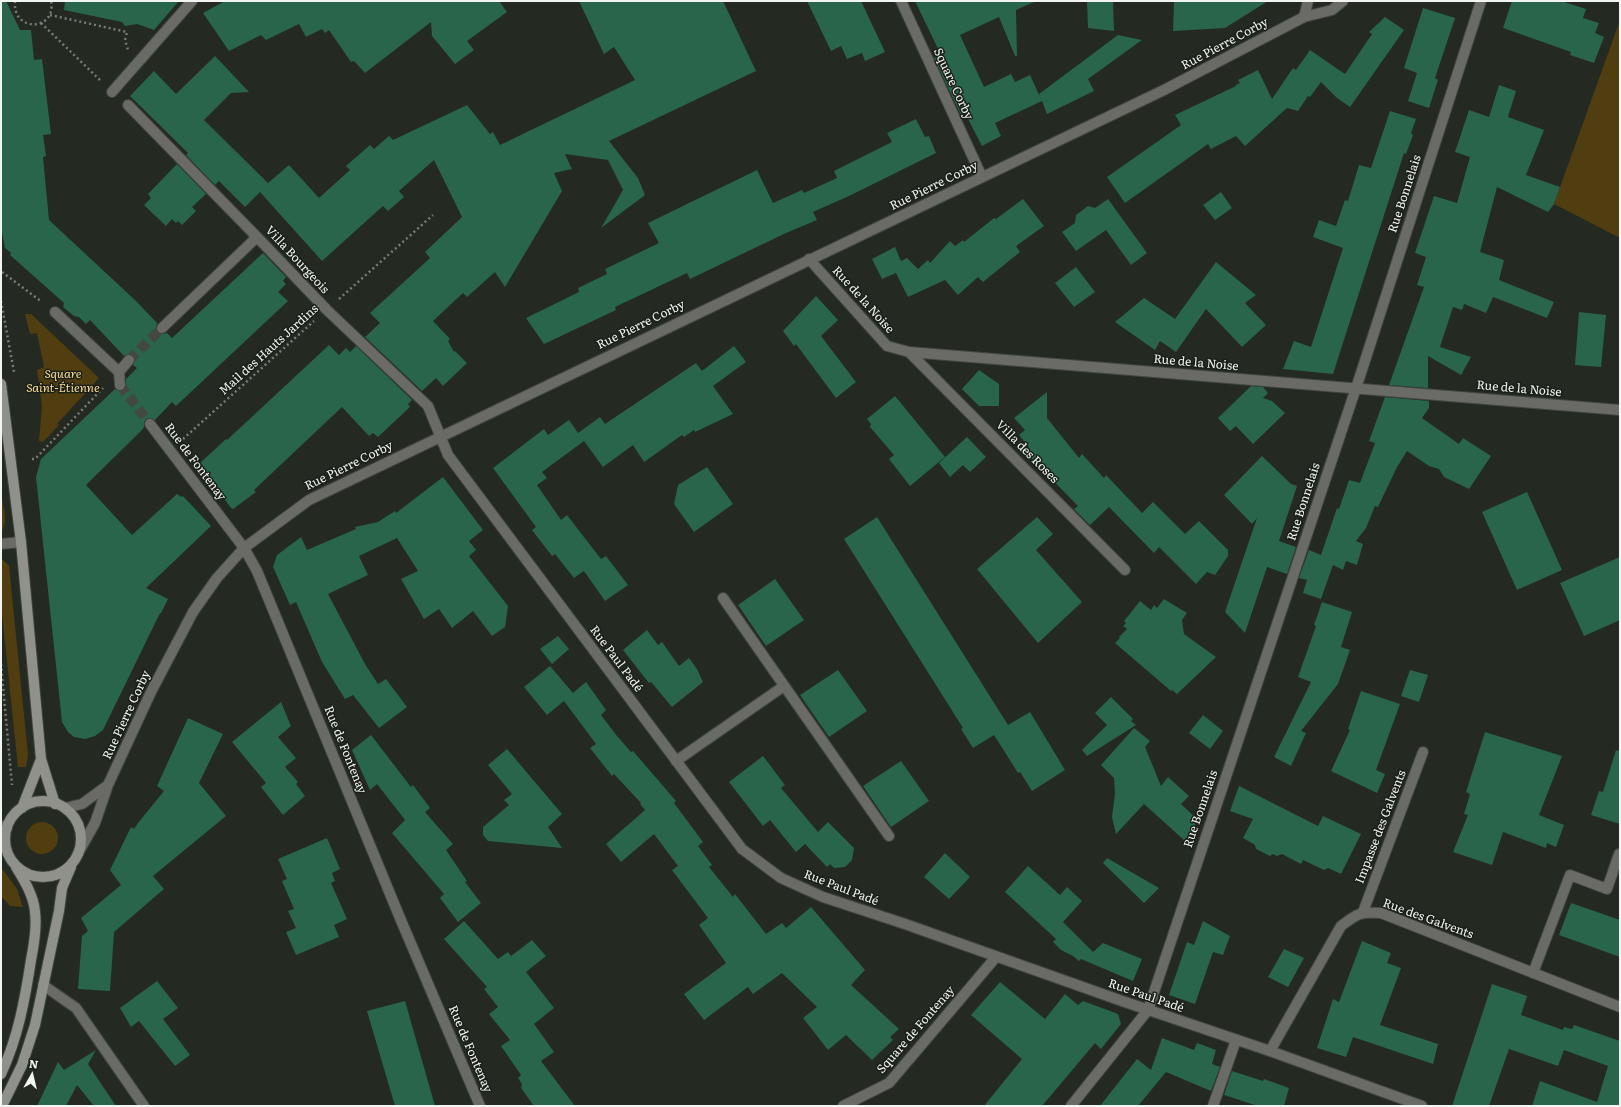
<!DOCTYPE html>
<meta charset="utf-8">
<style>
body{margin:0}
#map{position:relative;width:1621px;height:1107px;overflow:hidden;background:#242922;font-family:Literata,serif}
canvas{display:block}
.frame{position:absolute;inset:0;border:2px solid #f2f5f1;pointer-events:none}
.north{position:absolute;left:12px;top:1055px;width:40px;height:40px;-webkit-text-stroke:3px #1a1f19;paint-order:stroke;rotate:8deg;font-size:11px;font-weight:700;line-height:16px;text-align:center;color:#f2f5f1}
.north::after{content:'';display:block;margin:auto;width:14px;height:18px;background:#f2f5f1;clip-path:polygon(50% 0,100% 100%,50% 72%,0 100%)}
</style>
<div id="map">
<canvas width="1621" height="1107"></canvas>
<div class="frame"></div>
<div class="north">N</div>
</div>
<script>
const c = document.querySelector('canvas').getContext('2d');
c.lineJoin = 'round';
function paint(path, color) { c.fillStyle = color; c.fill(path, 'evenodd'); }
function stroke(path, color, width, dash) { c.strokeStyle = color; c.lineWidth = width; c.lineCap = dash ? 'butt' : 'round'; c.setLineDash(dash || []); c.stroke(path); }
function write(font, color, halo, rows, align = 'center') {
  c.font = font + ' Literata,serif'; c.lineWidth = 3; c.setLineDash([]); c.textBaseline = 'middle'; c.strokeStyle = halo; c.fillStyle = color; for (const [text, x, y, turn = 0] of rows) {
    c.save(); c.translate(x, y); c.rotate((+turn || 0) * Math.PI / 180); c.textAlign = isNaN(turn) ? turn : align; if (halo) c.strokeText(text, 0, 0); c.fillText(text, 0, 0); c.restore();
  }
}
const green = new Path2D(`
 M1620,20V238L1554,204Z
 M25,314H31L99,378L57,424L59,425L43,442L39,441L42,406L37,370L44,367L37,333L30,334Z
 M1,496C4,506 8,524 1,532Z
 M1,558L9,566L28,755L26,767H18L1,604Z
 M26 838a16 16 0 1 1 32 0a16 16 0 1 1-32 0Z
 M1,867L17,889L23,907L10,906L1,896Z`);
const building = new Path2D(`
 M1,1H6L20,30H31L34,60L42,59L51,134L43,135L46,156L43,157L49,220L136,301L157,323L156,329L158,333L163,334L167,333L172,338L263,253L286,277L283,281L286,284L278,292L288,301L176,406L172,402L155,420L150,418L146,419L144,422V427L142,430L86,485L132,535L177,494L182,497L183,496L211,526L146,588L168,599L161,613H160L103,730L95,736L85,739L74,737L68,732L62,722L36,477L41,459L115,389L120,391L124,390L126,385V379L137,368L133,365L135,361L133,355L130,354L124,356L90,320L86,324L79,317L74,316L63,307L64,303L10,255L11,253L5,248L1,227Z
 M65,1H179L154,30L137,24L125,26L122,22L64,10Z
 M225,1H499L507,12L467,41L474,50L455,64L432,36L431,22L365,73L354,61L351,62L329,30L325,33L322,29L306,37L299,24L266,40L261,35L229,51L203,13Z
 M579,1H723L756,71L609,141L638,178L645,195L601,228L623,190L608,160L565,154L572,169L554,173L562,191L505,287L495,272L467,297L463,293L433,321L450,339L448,341L454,352L455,351L467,363L443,386L436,378L422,391L365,337L380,323L370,313L430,258L425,252L462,217L434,160L399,191L404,197L388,211L383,206L322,261L260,192L245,207L219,181L215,185L186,155L188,153L130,96L154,71L176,94L215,56L249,92L231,93L204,120L268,183L289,165L319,198L350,170L346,166L370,145L374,149L389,136L393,140L467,105L490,134L493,132L500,145L635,80L614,47L604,54Z
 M807,1H861L885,52L865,61L862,53L847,59L841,46L831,51Z
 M915,1H1036L1016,10L1017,56H1015L999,17L960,35L984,87L1011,74L1015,82L1030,75L1041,99L1039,94L1118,35L1142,40L1088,79L1094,91L1047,114L1042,101L995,123L1001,136L982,146L965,113L961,115L934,58L941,55Z
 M1087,1H1113L1114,31L1088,28Z
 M1174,1H1268L1225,28L1173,31Z
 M1512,1H1561L1586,9L1583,18L1599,23L1595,33L1604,37L1594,63L1570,55L1571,52L1503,28Z
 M1423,8L1455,18L1435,78L1438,80L1429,108L1408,101L1417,73L1404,68Z
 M1385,17L1404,30L1350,107L1337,98L1321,82L1310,97L1308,96L1298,111L1287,108L1245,146L1236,136L1211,149L1208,144L1125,203L1107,177L1181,125L1175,115L1236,86V85L1240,83L1238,80L1258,70L1272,99L1293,68L1296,70L1310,50L1345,74L1372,34L1369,32Z
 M1499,85L1516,91L1508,117L1544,130L1526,175L1560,187L1554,204L1548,212L1497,187L1480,252L1504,260L1499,280L1554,302L1547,318L1493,297L1486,313L1464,304L1462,310L1453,307L1440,347L1471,357L1461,375L1428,356V388L1389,385L1424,287L1417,285L1426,257L1415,253L1434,196L1457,203L1470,157L1455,152L1469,110L1489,117Z
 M1390,111L1416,119L1411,133L1413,135L1406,154L1404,153L1333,374L1283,369L1294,341L1311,347L1343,248L1313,237L1319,220L1336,226L1345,200L1348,201L1359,165L1371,168Z
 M916,119L925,137L929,136L936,153L851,195L813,212L817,220L786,233L690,279L687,273L615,307L616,310L544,344L526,318L579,292L578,288L607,274L605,269L659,243L648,223L757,170L773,203L802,190L804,193L837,178L834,171L892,142L887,133Z
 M177,164L206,194L192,207L196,211L182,225L178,221L176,223L172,219L166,226L144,205L151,198L148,194Z
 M1221,192L1232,208L1215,220L1203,205Z
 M1023,199L1044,226L1016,246L1020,252L983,282L978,277L958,295L945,280L908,297L896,273L882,279L872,259L895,247L901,261L907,258L918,269L928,260L930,263L950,241L955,246L963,240L964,242L994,218L996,219Z
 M1108,199L1147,253L1131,265L1106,230L1076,251L1062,232L1075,223L1076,215L1088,206L1095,208Z
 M1216,262L1256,295L1245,303L1266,325L1242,347L1206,309L1176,352L1160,341L1155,350L1115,322L1144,298L1175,319Z
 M1076,267L1095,292L1074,307L1055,283Z
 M816,296L838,320L821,336L856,382L836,398L796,344L794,346L783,331Z
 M1579,312L1606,315L1601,367L1575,365Z
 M329,345L339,355L346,348L350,352L356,346L412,400L408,404L410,407L378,437L373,433L369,436L342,407L254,490L256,492L233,509L231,508L199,464L226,439L227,440Z
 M734,346L746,362L713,386L733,414L695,432L694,430L684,437L682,435L644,462L633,445L603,467L584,441L542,472L547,478L537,485L561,520L567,515L601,559L606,556L628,585L605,601L584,571L574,578L555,554L552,556L532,530L536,527L493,468L544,429L548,435L569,420L578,433L600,417L605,424L696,363L702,371Z
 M979,370L999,384V406H979L962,389Z
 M1251,386L1263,387L1268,393L1263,398L1272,401L1285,413L1253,444L1236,426L1230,431L1218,418Z
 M1047,392V418L1079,458L1082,454L1104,478L1106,475L1142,513L1153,502L1185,534L1199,521L1228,550V556L1215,575L1207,572L1196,584L1159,547L1154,553L1109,507L1090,525L1074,509L1078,506L1024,451L1029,447L1019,435L1025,430L1014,418Z
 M895,396L945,457L910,486L889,459L894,455L870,427L871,424L867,419Z
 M1385,397L1429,401V408L1422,418L1459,444L1463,438L1491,456L1469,489L1444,477L1439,469L1429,466L1407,451L1396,469L1378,507L1375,506L1366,528L1356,541L1363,544L1357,565L1346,561L1343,570L1333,565L1321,599L1303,593L1307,580L1299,578L1309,550L1321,555L1337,508L1339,509L1349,480L1360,483L1375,443L1369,441Z
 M967,437L986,457L970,472L963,465L950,477L939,463Z
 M1262,456L1291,484L1297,486L1279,541L1296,547L1287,574L1267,567L1245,633L1225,612L1257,518L1252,524L1224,495Z
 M707,467L733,504L694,532L674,504L678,485Z
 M443,477L483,530L469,541L476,550L469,556L508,606L505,627L492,636L473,611L452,628L439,609L424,619L401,579L418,571L397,538L359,556L368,575L328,594L365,664L378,684L386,679L407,707L379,728L353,695L345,699L322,662L296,602L290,605L273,567L277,555L301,537L307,550L356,529L355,527L378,522L395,511L396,513Z
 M1527,492L1562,570L1517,590L1482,512Z
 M877,517L1008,725L1030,712L1065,770L1032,791L1020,772L1018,773L994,735L973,748L961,729L963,728L844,539Z
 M1037,517L1053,534L1036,550L1082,602L1038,643L977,569Z
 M1620,557V620L1584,636L1560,583Z
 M775,579L804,620L766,646L738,605Z
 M1164,599L1187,613L1182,620L1184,634L1216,657L1177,694L1172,690L1171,691L1115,643L1120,638L1119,637L1127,629L1123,626L1126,623L1124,621L1140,601L1151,610L1154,605L1157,608Z
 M1322,602L1352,612L1341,647L1350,650L1338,684L1301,731L1306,733L1291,766L1274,757L1311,682L1298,677L1316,626L1314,625Z
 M647,630L658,645L662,642L679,666L689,658L697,669L703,682L672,707L651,682L649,683L623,650Z
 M558,636L569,649L552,664L540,649Z
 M550,666L573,693L586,682L606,710L601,715L617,736L631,752L633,751L676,801L674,803L703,842L698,846L712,865L709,867L733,897L735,894L766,934L782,923L786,928L811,907L865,970L851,985L899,1029L890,1037L893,1040L872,1060L846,1035L828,1050L803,1018L817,1007L782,973L753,994L748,987L704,1020L684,994L726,963L699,925L708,918L672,870L678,866L654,834L621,862L606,844L645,810L640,804L641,803L614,774L612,776L590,748L596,744L564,701L547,715L524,687Z
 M838,670L867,711L829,737L800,695Z
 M1410,670L1428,675L1419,702L1401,696Z
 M1361,691L1400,704L1376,770L1385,774L1377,793L1331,771L1350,730L1348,729Z
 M1111,697L1133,719L1131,721L1136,725L1087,756L1082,750L1107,725L1095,713Z
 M281,702L291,726L278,737L296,758L285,767L298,782L296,784L305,796L283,815L261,787L266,783L232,742Z
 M1203,715L1223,731L1210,749L1189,733Z
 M188,718L223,734L199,783L226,816L153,876L164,889L114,932L110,991L78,989L82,936L88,931L81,918L121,885L110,870L131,827L134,829L138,823L164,791L157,786Z
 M1134,728L1150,741L1145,747L1161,786L1168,777L1189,796L1181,804L1198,820L1185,841L1144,804L1116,834L1112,817L1115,794L1114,778L1101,765Z
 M1485,732L1562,756L1539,815L1564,825L1556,847L1547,843L1546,848L1503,832L1492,865L1453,852L1468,815L1464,814L1470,794L1466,792Z
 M371,735L411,787L413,785L430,808L425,812L453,844L446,850L467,881L465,882L481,903L458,922L440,898L444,894L392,833L405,820L377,784L370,790L352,750Z
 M507,749L562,814L548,827L562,848L488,841L483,835V827L509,805L504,800L512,794L488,765Z
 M1616,750L1620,751V824L1591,815L1599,791L1603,792Z
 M763,756L785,785L781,788L818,832L828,822L854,848L852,860L845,867L834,868L830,864L827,867L805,844L796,852L770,820L763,826L729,782Z
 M901,761L929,801L891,827L863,786Z
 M1239,786L1318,826L1323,816L1361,834L1341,874L1328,868L1324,870L1303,860L1301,864L1282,854L1277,856L1273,854L1270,856L1256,849L1255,845L1243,838L1253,819L1230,811Z
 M327,838L340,869L332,873L335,881L331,883L347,919L334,925L339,937L296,955L286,932L296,928L288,911L294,909L282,881L287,879L278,859Z
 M945,853L970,877L949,899L924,877Z
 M1107,858L1159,888L1144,903L1103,863Z
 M1028,866L1060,895L1067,887L1082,901L1063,922L1093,952L1103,943L1142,959L1133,981L1081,959L1079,961L1073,956L1061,950L1053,942L1056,939L1005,892Z
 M1571,903L1620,920V957L1559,935Z
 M464,921L498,959L508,952L511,956L532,940L546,956L526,972L554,1008L534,1024L554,1052L541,1061L575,1106H534L521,1088L522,1084L518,1078L521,1075L501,1046L510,1040L489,1014L498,1007L484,989L487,987L444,939Z
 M1203,921L1230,936L1223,955L1213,952L1195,1004L1169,995L1187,942L1194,945Z
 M1362,941L1391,953L1387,963L1401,968L1380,1025L1438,1044L1433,1064L1353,1037L1346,1057L1317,1048L1333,999L1339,1002Z
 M1284,949L1304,958L1288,987L1268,977Z
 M157,981L178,1008L163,1019L190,1055L175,1066L139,1021L131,1027L120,1008Z
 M1000,982L1045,1019L1065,994L1078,1005L1083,1001L1118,1014L1121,1024L1101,1049L1095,1043L1042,1106H984L1022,1059L971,1015Z
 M1492,984L1527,996L1521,1015L1563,1030L1564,1027L1572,1029L1574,1025L1620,1041V1106H1532L1540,1081L1597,1102L1608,1066L1564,1050L1558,1066L1509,1049L1489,1106H1452Z
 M405,1001L435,1106H395L367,1011Z
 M1162,1038L1194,1050L1197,1043L1216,1050L1212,1064L1220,1067L1211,1091L1166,1072L1138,1106H1100L1137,1059L1151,1070Z
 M96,1050L88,1064L116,1106H94L77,1085L66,1106H37L58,1062L64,1070Z
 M1232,1071L1263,1081L1264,1079L1289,1088L1284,1106H1258L1224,1095Z`);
const streetTunnel = new Path2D(`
 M129,360L162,328
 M120,385L150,424`);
const path = new Path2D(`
 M15,1C12,33 57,31 51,1
 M50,15L127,32L125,40L128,50
 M41,23L101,81
 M2,272L42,302
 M339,299L433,215
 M1,301L14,372
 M183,439L314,321
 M32,459H35L103,388
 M1,664L12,785`);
const lane = new Path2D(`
 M723,598L889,836
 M676,761L784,686
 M1533,973L1570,875L1607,889L1619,854`);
const street = new Path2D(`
 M901,1L982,177
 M1304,17L1308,1
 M112,92L192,1
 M128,105L257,237L327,310L428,406L448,455L742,849L781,878L823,897L905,924L1122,1001L1270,1051L1422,1106
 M809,259L887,346L909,352L1620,410
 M55,312L119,372L120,385
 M162,328L257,237
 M909,352L1125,570
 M119,372L129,360
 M150,424L244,548L257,571L400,918L480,1106
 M1,544L21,542
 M65,808L82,804L108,785
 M1,826L7,828
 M77,855L95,823L108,785L151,692L193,612L217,578L244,548L309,500L1164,90L1304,17L1332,10L1343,1
 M1363,912L1423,752
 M43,985L76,1008L144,1106
 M1270,1051L1341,926C1358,913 1360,912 1381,913L1620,1007
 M843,1106L889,1083L996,957
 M1071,1106L1148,1010L1361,373L1481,1
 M1213,1106L1236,1040`);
const secondary = new Path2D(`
 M1,384L21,542L41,759L55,804
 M5 839a38 38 0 1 1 76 0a38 38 0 1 1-76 0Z
 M22,808L41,759
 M1,1074C18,1038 25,999 31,960C34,945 37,927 35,912C34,896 24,880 16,867
 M2,1106L22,1065L35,1025L59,911L62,888L71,867`);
const streetNames = [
 ["Rue Pierre Corby",1225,44,-28],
 ["Square Corby",953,84,65],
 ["Rue Pierre Corby",934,186,-26],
 ["Rue Bonnelais",1405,194,-72],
 ["Villa Bourgeois",297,260,47],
 ["Rue de la Noise",863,300,48],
 ["Rue Pierre Corby",641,325,-26],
 ["Mail des Hauts Jardins",269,350,-42],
 ["Rue de la Noise",1196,363,5],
 ["Rue de la Noise",1519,389,5],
 ["Villa des Roses",1027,452,45],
 ["Rue de Fontenay",195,462,53],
 ["Rue Pierre Corby",349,466,-26],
 ["Rue Bonnelais",1304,502,-72],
 ["Rue Paul Padé",616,659,53],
 ["Rue Pierre Corby",127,715,-65],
 ["Rue de Fontenay",345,750,68],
 ["Rue Bonnelais",1201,809,-71],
 ["Impasse des Galvents",1381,827,-69],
 ["Rue Paul Padé",841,888,21],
 ["Rue des Galvents",1428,919,20],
 ["Rue Paul Padé",1146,996,19],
 ["Square de Fontenay",916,1030,-49],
 ["Rue de Fontenay",470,1049,67]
];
const parkNames = [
 ["Square",63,374],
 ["Saint-Étienne",63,388]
];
paint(green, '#503e10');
paint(building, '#28654b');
stroke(streetTunnel, '#434841', 10, [10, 5]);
stroke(lane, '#41463f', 12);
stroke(street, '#41463f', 12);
stroke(secondary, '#41463f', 12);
stroke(path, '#797d78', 2.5, [2, 3]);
stroke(lane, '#6a6a66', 10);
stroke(street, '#6a6a66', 10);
stroke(secondary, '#90918a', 10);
write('12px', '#f2f5f1', '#1a1f19', streetNames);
write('italic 12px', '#f7d891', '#1a1f19', parkNames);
</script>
